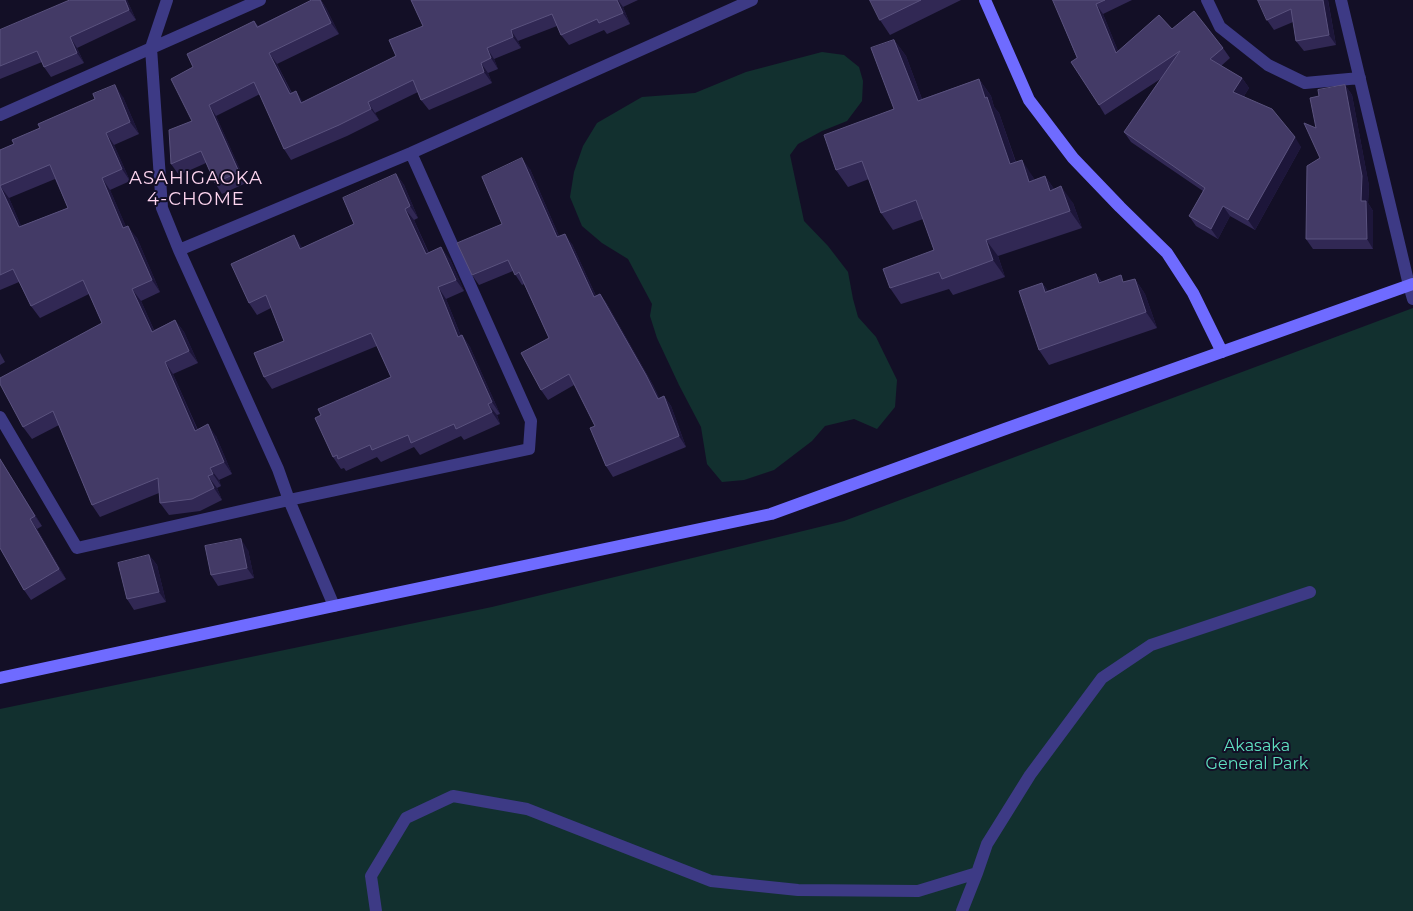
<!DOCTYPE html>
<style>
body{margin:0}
canvas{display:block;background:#130f26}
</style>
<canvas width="1413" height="911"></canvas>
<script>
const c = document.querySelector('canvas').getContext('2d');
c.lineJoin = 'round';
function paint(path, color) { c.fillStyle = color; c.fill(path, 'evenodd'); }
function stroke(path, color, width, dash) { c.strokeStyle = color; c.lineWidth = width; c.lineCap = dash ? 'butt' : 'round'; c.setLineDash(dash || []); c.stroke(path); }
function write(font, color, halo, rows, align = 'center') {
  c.font = font + ' Montserrat,sans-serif'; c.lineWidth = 4; c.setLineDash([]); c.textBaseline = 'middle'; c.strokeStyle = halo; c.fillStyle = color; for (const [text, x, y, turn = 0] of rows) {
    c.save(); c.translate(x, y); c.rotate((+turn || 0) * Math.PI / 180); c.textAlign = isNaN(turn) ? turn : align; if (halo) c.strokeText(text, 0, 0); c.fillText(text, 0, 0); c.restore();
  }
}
const green = new Path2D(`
 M822,52L844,55L859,67L863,81L862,101L847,121L822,131L798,144L790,155L804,221L828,246L848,272L853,299L858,317L876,337L897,380L895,407L877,429L854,419L825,426L812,441L774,470L744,480L722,482L707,464L701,427L679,385L657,338L650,316L652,304L628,259L602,243L582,226L570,197L574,172L583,146L597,123L642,97L695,93L746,72Z
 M1413,308V911H0V709L492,607L844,521Z`);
const lane = new Path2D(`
 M1409,285L1413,299
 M376,911L371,876L406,818L453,796L527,809L711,881L798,890L918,891L977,873
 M962,911L977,873L987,844L1030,775L1102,678L1151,645L1310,592`);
const street = new Path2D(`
 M167,0L151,48L162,208L179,250L278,469L289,500L334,606
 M1207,0L1220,27L1268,65L1305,83L1360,78
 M1341,0L1409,285
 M0,115L260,0
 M179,250L411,153L752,0
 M0,417L77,548L289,500L529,449L531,421L411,153`);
const secondary = new Path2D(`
 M985,0L1029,100L1073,158L1120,207L1167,253L1193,293L1222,352
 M0,678L334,606L771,514L1005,429L1413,284`);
const wall = new Path2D(`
 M70,0H127L136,20L77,48L84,63L51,77L44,67L42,62L0,79V30Z
 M312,0H321L326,8L339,34L277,64L292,93L303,102L396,56L423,26L411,0H638L623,7L630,24L607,34L604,30L569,45L561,35L557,26L518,41L521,48L494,59L498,69L488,73L492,83L429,110L421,100L418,92L375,113L379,120L347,136L291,160L284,149L260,94L216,116L246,183L222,194L215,183L206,163L179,175L171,164L192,121L193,67L254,21L258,26Z
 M870,0H961L890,35L880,20Z
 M1053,0H1132L1103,14L1118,51L1172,29L1223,48L1230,58L1221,66L1242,78L1249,88L1244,96L1301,147L1255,230L1230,216L1218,239L1196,226L1189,216L1203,191L1131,142L1124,132L1162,78L1105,115L1099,105L1077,58Z
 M1258,0H1328L1336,45L1304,51L1296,41L1293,22L1274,30L1267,20Z
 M894,40L906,56L922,99L979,79L991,96L994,107L999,113L1016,162L1033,177L1034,180L1045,176L1054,189L1073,203L1082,228L998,256L1005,277L953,295L949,289L901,304L890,288L934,250L923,219L893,230L881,213L869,179L848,187L836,170L894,109Z
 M1345,85L1352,95L1369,186L1368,203L1373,211V249H1313L1306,239L1320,158L1316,128L1319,96Z
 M123,97L139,134L114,145L130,181L110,190L126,227L137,238L160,292L141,301L154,330L175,320L184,332L198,363L173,374L198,430L216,436L232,474L219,480L221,486L217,488L222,500L200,511L169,515L160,503L159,493L100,517L92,505L59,425L32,439L23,427L102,323L89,294L40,318L31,306L19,282L0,290V150L14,144L40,128ZM55,179L68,208L21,226L9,198Z
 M530,169L559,236L572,244L596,296L600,294L607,304L653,385L659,398L664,396L671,406L686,447L613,477L606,466L595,426L574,385L548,400L541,390L549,338L524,284L522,285L513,271L479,285L472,275L502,224Z
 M396,174L404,185L418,218L414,220L429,253L450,259L464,291L446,299L461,336L462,335L470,347L500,414L497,415L500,424L464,440L461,436L420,455L414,447L381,462L377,457L346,471L344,468L341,469L333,457L321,415L391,377L377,346L272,389L264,377L284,341L271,308L257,315L249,303L302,247L303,248L354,224Z
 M1096,274L1102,282H1125L1135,279L1145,294L1157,328L1049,365L1039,350L1042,283L1048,291Z
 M0,353L5,362L0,365Z
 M0,459L42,526L37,529L66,579L31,600L24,590L0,548Z
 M248,550L254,578L218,586L211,575Z
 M149,555L157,565L166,602L134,610L127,599Z`);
const shadedWall = new Path2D(`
 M125,0H127L136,20L129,10Z
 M320,0L326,8L339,34L331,23Z
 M617,0H618L623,7L630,24L623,13Z
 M1323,0H1328V1L1336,45L1329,35Z
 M1096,4L1103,14L1123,63L1116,53Z
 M511,30L518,41L521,48L513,37Z
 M70,37L77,48L84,63L77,53Z
 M894,40L906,56L929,118L918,101Z
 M487,48L494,59L498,69L491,58Z
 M269,53L277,64L297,105L290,94Z
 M481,63L488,73L492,83L484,72Z
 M1242,78L1249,88L1240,102L1233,92Z
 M979,79L991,96L994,107L999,113L1022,181L1010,164Z
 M115,85L123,97L139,134L130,122Z
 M1345,85L1352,95L1369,186L1368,203L1373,211V249L1367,239Z
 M296,91L303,102L301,103Z
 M368,102L375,113L379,120L371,109Z
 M209,105L216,116L246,183L239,172Z
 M106,133L114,145L130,181L122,169Z
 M1295,137L1301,147L1255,230L1248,220Z
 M522,158L530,169L564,248L557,237Z
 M1022,160L1033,177L1040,199L1029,182Z
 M396,174L404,185L418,218L410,206Z
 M1045,176L1057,193L1050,191Z
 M102,178L110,190L132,240L123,228Z
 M0,186L9,198L27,239L19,227Z
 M1061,186L1073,203L1082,228L1070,211Z
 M1223,206L1230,216L1218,239L1211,229Z
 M405,209L414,220L434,266L426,254Z
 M128,226L137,238L160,292L152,280Z
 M565,234L572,244L601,307L594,297Z
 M294,235L302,247L309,261L300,249Z
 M986,240L998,256L1005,277L993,260Z
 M441,247L450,259L464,291L456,280Z
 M1096,274L1106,289L1099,283Z
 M1135,279L1145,294L1157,328L1146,312Z
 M1042,283L1053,298L1045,292Z
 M438,287L446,299L466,349L458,337Z
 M132,289L141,301L160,344L152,332Z
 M600,294L607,304L653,385L665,409L658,399Z
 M175,320L184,332L198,363L189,351Z
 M462,335L470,347L500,414L492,402Z
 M165,362L173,374L203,443L195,431Z
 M664,396L671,406L686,447L679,436Z
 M488,404L497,415L500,424L492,412Z
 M208,424L216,436L232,474L224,462Z
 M0,459L42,526L35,516Z
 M210,468L219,480L221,486L213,474Z
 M208,476L217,488L222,500L214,488Z
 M30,519L37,529L66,579L59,569Z
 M241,539L248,550L254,578L247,568Z
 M149,555L157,565L166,602L159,592Z`);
const building = new Path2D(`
 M70,0H125L129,10L70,37L77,53L44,67L37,51L0,66V30Z
 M312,0H320L331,23L269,53L290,94L296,91L301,103L396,56L389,40L423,26L411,0H617L623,13L599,23L597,19L561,35L552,14L511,30L513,37L487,48L491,58L481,63L484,72L421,100L413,80L368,102L371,109L339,125L284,149L254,82L209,105L239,172L215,183L201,151L171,164L169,130L192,121L171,79L193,67L187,54L254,21L257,27Z
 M870,0H921L880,20Z
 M1053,0H1105L1096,4L1116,53L1159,15L1172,29L1194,11L1223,48L1210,59L1242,78L1233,92L1272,109L1295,137L1248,220L1223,206L1211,229L1189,216L1205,188L1124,132L1180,51L1099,105L1071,62L1077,58Z
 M1258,0H1323L1329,35L1296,41L1291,9L1267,20Z
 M894,40L918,101L979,79L985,98L987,97L1010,164L1022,160L1029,182L1045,176L1050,191L1061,186L1070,211L986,240L993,260L942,279L939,272L890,288L883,269L934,250L916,200L881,213L862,161L836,170L824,135L894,109L871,48Z
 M115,85L130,122L106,133L122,169L102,178L123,228L128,226L152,280L132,289L152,332L175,320L189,351L165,362L195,431L208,424L224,462L210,468L213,474L208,476L214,488L192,499L160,503L158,478L92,505L53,411L23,427L0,384V378L102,323L83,280L31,306L13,269L0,275V150L14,144L12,140L40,128L38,124L95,99L93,94ZM50,165L68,208L19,227L0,186Z
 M1345,85L1362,176L1361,201H1366L1367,239H1306L1307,166L1320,158L1304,123L1316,128L1310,98L1319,96L1318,90Z
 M522,158L557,237L565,234L594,297L600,294L646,375L658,399L664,396L679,436L606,466L590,428L595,426L569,374L541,390L521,353L549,338L519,272L515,275L508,260L472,275L457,243L502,224L482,177Z
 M396,174L410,206L405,209L426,254L441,247L456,280L438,287L458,337L462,335L492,402L488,404L492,412L456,429L454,424L411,443L408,435L372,450L370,445L338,459L337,455L333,457L315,418L321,415L318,409L391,377L371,333L264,377L254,353L284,341L266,295L249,303L231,264L294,235L300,249L354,224L343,198Z
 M1096,274L1099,283L1121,275L1123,282L1135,279L1146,312L1039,350L1019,291L1042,283L1045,292Z
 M0,459L35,516L30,519L59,569L24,590L0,548Z
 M241,539L247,568L211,575L205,546Z
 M149,555L159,592L127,599L118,563Z`);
const parkNames = [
 ["Akasaka",1257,746],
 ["General Park",1257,764]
];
const neighbourhoodNames = [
 ["ASAHIGAOKA",196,179],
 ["4-CHOME",196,200]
];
paint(green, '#12302f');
stroke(lane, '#3d3a85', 12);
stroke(street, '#3d3a85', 12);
stroke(secondary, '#6f6bff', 12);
paint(wall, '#312854');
paint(shadedWall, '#1d163a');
paint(building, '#433a66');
stroke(building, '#5a527e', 1);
write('16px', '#5fe0c0', '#130f26', parkNames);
c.letterSpacing = '1px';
write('18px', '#ffd6f0', '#130f26', neighbourhoodNames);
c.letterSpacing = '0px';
</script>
